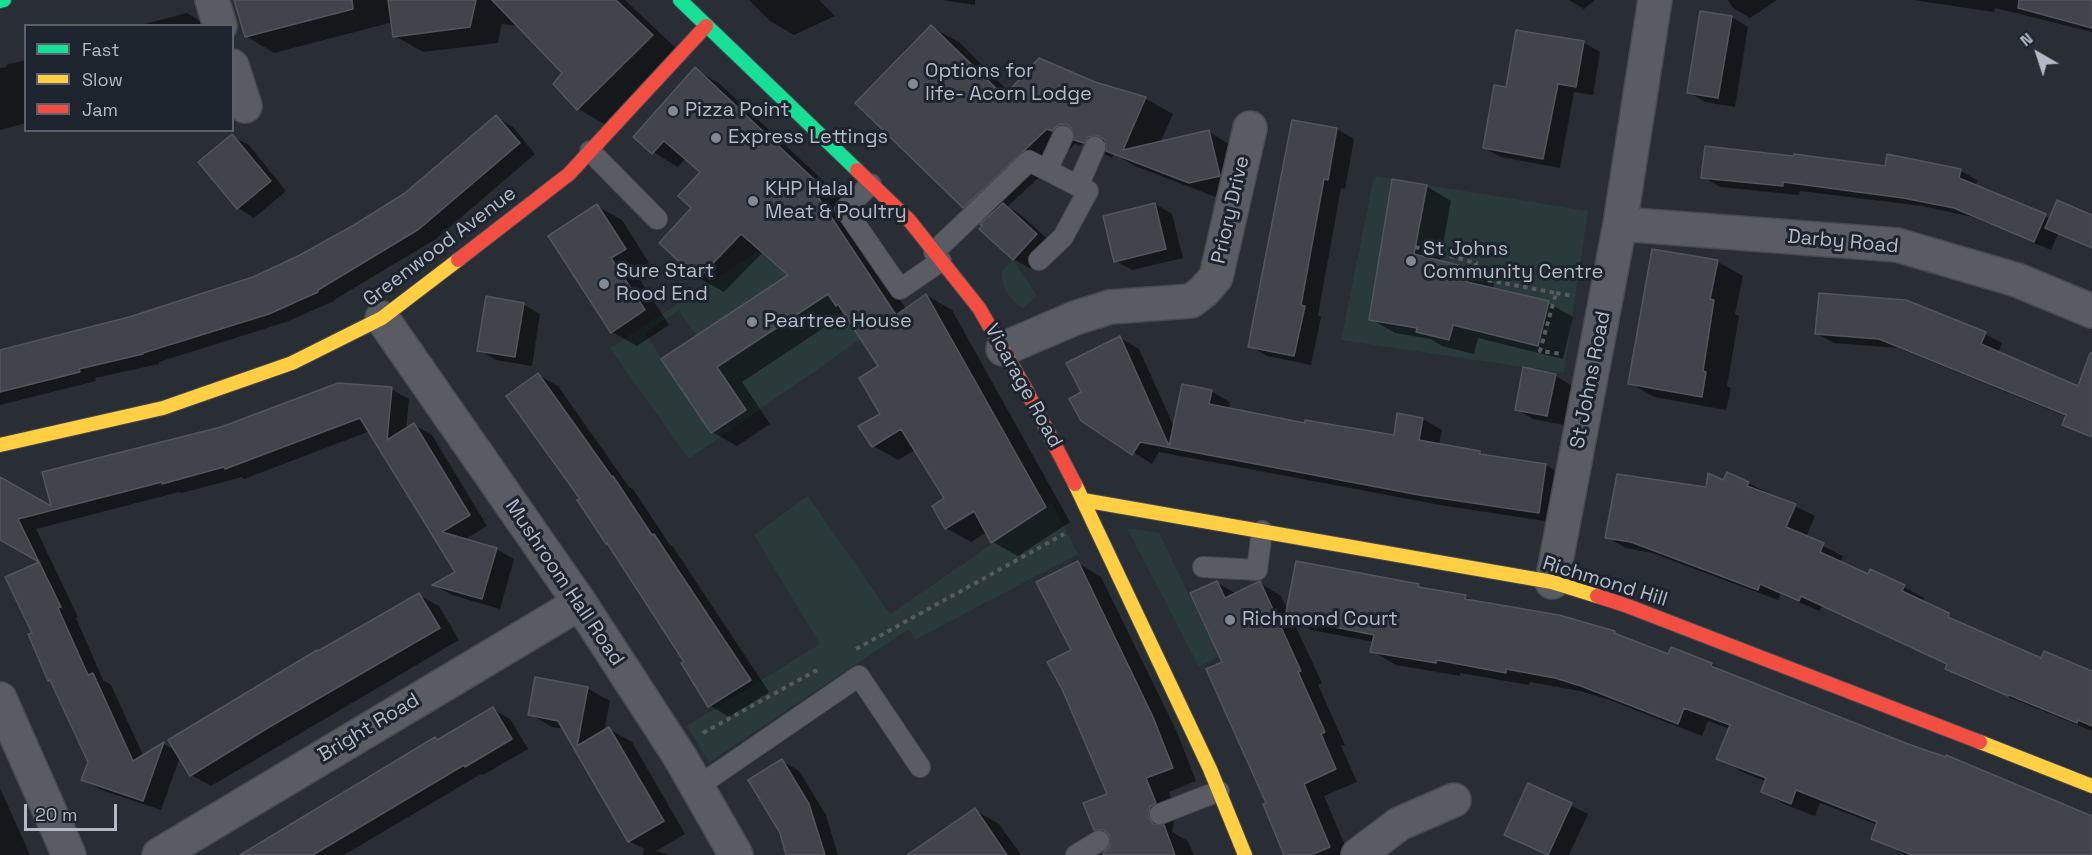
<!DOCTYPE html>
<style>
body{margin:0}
#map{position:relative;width:2092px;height:855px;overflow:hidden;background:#292e34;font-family:"Space Grotesk",sans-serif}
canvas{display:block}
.legend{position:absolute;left:24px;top:24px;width:210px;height:108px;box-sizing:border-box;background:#1e242e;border:2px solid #5a606a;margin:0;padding:8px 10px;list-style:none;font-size:18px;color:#b4bac5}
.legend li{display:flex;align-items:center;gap:12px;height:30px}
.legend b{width:30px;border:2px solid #5a606a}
.north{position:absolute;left:2008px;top:24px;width:60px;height:60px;-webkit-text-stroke:4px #1e242e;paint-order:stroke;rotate:321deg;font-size:16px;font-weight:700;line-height:24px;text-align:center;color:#b4bac5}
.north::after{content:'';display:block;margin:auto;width:21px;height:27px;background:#b4bac5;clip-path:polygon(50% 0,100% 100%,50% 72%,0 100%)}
.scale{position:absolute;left:24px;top:804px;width:93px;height:27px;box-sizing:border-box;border:3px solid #b4bac5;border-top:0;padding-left:8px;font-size:18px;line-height:21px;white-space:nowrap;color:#b4bac5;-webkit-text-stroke:4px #1e242e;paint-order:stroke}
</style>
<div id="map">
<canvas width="2092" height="855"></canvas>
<ul class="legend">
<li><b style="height:8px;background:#16e098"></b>Fast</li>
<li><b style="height:8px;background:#ffcf43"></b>Slow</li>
<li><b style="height:8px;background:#f24e42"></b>Jam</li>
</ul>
<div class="north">N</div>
<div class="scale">20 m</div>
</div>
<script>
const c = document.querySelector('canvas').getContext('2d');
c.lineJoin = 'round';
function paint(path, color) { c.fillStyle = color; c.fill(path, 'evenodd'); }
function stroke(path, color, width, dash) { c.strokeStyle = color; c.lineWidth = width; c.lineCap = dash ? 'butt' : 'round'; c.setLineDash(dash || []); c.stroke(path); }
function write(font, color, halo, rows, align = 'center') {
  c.font = font + ' "Space Grotesk",sans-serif'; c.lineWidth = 6; c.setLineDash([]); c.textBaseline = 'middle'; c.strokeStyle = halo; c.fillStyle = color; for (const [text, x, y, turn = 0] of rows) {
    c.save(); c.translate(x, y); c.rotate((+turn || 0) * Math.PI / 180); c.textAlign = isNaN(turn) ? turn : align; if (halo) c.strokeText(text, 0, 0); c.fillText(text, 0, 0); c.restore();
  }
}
const green = new Path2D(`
 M1374,176L1392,179L1423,303L1416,332L1449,340L1453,325L1538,345L1549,302L1467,282L1470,268L1414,254L1427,185L1588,211L1564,373L1341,340Z
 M826,207L838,228L808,262L696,336L679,310L645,333L711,433L746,410L717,367L828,294L836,306L873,281L895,315L689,459L610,348Z
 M1013,260L1037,296L1023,308C1009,300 1000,286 1002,270Z
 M808,496L890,614L1052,503L1078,554L915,640L909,629L709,762L687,726L820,644L754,535Z
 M1127,528L1159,533L1219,656L1199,667Z`);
const shadow = new Path2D(`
 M236,0H625L680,52L606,125L578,109L555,84L564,73L519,26L502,24L498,43L423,52L395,36L393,22L274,53L246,36Z
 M749,0H821L820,1L835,16L794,35L770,21Z
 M942,0H975V5Z
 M1569,0H1595L1584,9Z
 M1728,0H1777L1750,18L1733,8Z
 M1913,0H2092V32L1995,8L1994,12Z
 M187,13L209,26H136Z
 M1732,17L1748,27L1735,107L1705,102L1688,92Z
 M931,27L959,42L1009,92L1095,83L1146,99L1173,114L1160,143L1209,132L1236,148L1218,198L1135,166L1114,154L1112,158L1083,143L1080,146L1075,144L1007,207L1020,214L1053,244L1031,269L1014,259L981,229L987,220L964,207Z
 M1583,42L1600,52L1593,95L1574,92L1560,168L1501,157L1484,148L1507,89Z
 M26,60V123L0,130V68L7,67L6,65Z
 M695,69L720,84L846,202L840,209L906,309L926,295L952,310L1070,522L1018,556L993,542L987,532L971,542L946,528V499L915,450L898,460L873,446L882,414L880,366L846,313L742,382L770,424L737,446L712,432L664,359L790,275L763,252L724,292L699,278L693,208L702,172L686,158L678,167L653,152ZM980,506L981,509L962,520L961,518Z
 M496,117L513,127L535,154L436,239L334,300V301L286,322L159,362V364L95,378L96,381L0,405V351L129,318L253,278L301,256L355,226L406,195Z
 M1337,129L1354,139L1345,189L1341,188L1318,315L1321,317L1311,365L1267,356L1250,346Z
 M232,136L249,145L286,191L254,218L238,208Z
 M1886,168L1961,171L1977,180L1976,186L2051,219L2092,217V249L2058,234L2051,250L1972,217L1922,206L1800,191L1799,195L1720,187L1703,177Z
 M1426,186L1451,201L1440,262L1470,270L1494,284L1493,289L1548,303L1573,317L1563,359L1478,338L1474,354L1442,346L1431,339L1395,333L1371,319Z
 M1155,204L1172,214L1183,258L1132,270L1116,261Z
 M597,206L622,220L649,263L635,272L669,325L637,346L612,332Z
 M1653,250L1718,262L1743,276L1735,314L1739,316L1727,386L1731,388L1726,410L1654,397L1630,383Z
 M1906,302L1985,334L2002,343L1998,353L2092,393V438L2064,424L2067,417L1898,348L1834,343L1817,334Z
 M523,304L540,314L532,366L496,360L479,350Z
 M1120,338L1139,349L1175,429L1211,391L1230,402L1229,410L1306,425L1395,437L1423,419L1442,430L1439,445L1480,452L1488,457L1546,465L1564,476L1558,523L1440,505L1159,452L1152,464L1082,420L1083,393Z
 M538,375L558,386L629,487L633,489L670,545L673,547L769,692L729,717L709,705L686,662L582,499Z
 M1556,376L1572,386L1564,425L1533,419L1516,409Z
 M391,389L409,399L406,429L414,425L432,435L487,526L464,540L496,549L514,559L500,609L452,595L435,585L457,573L370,431L244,479L242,477L182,493L179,492L36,529L78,617L76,618L103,680L111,685L144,757L164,744L177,751L319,653L419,595L439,606L459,640L211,786L191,775L180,757L161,810L101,790L83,779L89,762L53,682L49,680L34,633L7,578L42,562L0,539V495L54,510Z
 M1724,482L1748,483L1815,516L1806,537L1843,556L1840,563L1869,576L1904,587L1924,598L1922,602L1968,626L2042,660L2092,673V731L1967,680L1947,668L1949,665L1822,606L1819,611L1780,594L1778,600L1652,553L1626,548L1606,537L1707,488Z
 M1078,563L1101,577L1177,732L1196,781L1169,792L1179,817L1174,821L1172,832L1188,841L1194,855H1106L1111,847V838L1095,829L1109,795L1073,651Z
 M1217,583L1237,594L1260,583L1281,596L1288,610L1418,586L1425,590L1465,596L1477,603L1559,617L1614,633L1669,656L1672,649L1712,664L1728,674L2092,818V855H1905L1873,838L1878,825L1820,803L1815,816L1786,805L1763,792L1767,782L1742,772L1718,758L1730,729L1708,721L1702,736L1607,699L1580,691L1530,682L1529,685L1460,673V676L1396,665L1372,651L1374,642L1311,630L1292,619L1322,683L1318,685L1345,745L1341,746L1357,782L1324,796L1349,855H1286L1224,663Z
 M587,688L610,701L604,732L609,729L632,742L685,834L656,851L669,855H643L644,849L629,841L565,729L552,727L530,714Z
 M493,709L510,719L528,749L483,775L481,774L344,855H242L435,739L439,741Z
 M782,761L799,771L826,815L838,855H788Z
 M1529,785L1588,814L1569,855H1547L1506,834Z
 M0,788L30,855H0Z
 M975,810L999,824L1021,855H917Z`);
const building = new Path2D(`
 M234,0H352L353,9L245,37Z
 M388,0H476L470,27L393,37Z
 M492,0H616L653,35L577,110L553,84L562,73Z
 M2019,0H2092V28L2018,8Z
 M1700,11L1732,16L1718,98L1687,93Z
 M931,25L1004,96L1039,58L1095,82L1146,97L1123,150L1209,130L1220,176L1189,183L1106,151L1105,140L1099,136L1088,137L1084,143L1074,140L1072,129L1068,125L1061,124L1056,127L1052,131L1047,129L963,208L855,103Z
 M1516,30L1584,41L1576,87L1558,84L1543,159L1483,148L1494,85L1506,87Z
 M695,67L822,187L816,194L896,315L926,294L1046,507L991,543L974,511L945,529L932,506L944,498L901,429L872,447L858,426L880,414L859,378L878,366L838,304L836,306L828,294L717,367L746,410L711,433L661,359L788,275L741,234L698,279L659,243L691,208L678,196L700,172L664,141L652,154L633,137Z
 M496,115L520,143L419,229L318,290V292L269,314L143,353V354L79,369L80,372L0,392V350L129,317L253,277L300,255L354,225L405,193Z
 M1292,120L1337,128L1328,180L1324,179L1301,305L1305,306L1294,356L1248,347Z
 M232,134L271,181L237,209L198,162Z
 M1705,146L1793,156L1794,154L1885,166L1887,154L1961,169L1959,178L2046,214L2034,242L1954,208L1903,198L1783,182V186L1701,178Z
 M1392,179L1427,185L1414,254L1470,268L1467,282L1549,301L1538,346L1453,325L1449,340L1416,332L1417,328L1369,320Z
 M2057,200L2092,215V248L2045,228Z
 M1003,203L1037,234L1013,260L979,229L982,226L980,224Z
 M1155,203L1166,249L1114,262L1103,216Z
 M597,204L626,249L611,258L645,310L611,333L548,236Z
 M1652,249L1718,260L1710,299L1714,300L1703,371L1706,372L1702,397L1628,384Z
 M1819,293L1906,300L1986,332L1981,344L2078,386L2090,353H2092V437L2062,425L2066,415L1879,339L1815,334Z
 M486,296L524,303L515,357L477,351Z
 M1120,336L1169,446L1182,384L1212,390L1209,404L1305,423V420L1394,435L1397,413L1423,418L1419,440L1480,451V454L1546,464L1539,513L1419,495L1140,442L1132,455L1081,421L1069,399L1081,392L1066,363Z
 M1523,367L1556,374L1547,416L1515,410Z
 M538,373L612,477L613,476L652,535L654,534L751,680L708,707L681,663L684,662L607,543L606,544L577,500L580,499L506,396Z
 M338,383L392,387L387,440L414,423L470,515L442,532L497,548L482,599L432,585L455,572L360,418L225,469L224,467L162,484V482L18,519L61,607L58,608L88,675L93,673L133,761L164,742L143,801L81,780L88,762L50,680L48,681L28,634L32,633L5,577L39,562L0,540V477L51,506L42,472L221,427Z
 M1727,472L1749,482L1747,486L1796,504L1786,527L1824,543L1820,552L1868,574L1870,569L1905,585L1902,591L1949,613L1948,617L2041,658L2044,651L2092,671V726L2078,720L2077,723L2009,695L2008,696L1945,669L1947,664L1801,596L1799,601L1760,584L1758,590L1631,542L1605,538L1617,474L1706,487L1708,473L1723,480Z
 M1078,561L1153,717L1173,768L1146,778L1156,803L1150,807L1149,818L1153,824L1164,825L1175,855H1104L1103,853L1110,846L1109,835L1104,830H1094L1083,803L1107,794L1062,689L1047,662L1071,650L1036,582Z
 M1296,561L1419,584L1418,587L1466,595L1465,599L1559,615L1615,631L1614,633L1668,654L1671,647L1712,663L1711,666L1908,744L1946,757V755L2092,816V855H1912L1871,839L1877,822L1796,790L1791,804L1761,792L1766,778L1716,759L1730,725L1684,708L1678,724L1581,686L1555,678L1506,669V673L1437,660L1436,663L1370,652L1374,635L1285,617Z
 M1217,581L1225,598L1260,581L1301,671L1298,672L1325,732L1321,734L1336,769L1304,784L1330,847L1311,855H1284L1263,804L1266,803L1206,669L1222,662L1190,593Z
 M419,593L440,628L271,726L190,776L168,740L317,650L318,651Z
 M535,677L588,687L577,746L609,727L664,821L628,842L558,721L528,715Z
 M493,707L512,739L465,767L464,765L313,855H240L435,737L437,740Z
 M782,759L809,804L825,855H786L780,833L748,780Z
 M1528,783L1572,803L1548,855L1504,835Z
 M975,808L1007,855H907Z`);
const path = new Path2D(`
 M1415,247L1476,263V278L1556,293L1540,351L1563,354
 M1556,293L1574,296
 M856,649L1064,534
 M703,733L817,670`);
const lane = new Path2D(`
 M1063,136L1047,170L1078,186
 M590,151L657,219
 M871,184L845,209L900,289L941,261
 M934,252L1029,161L1047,170
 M1039,260L1063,237L1088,191L1078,186L1095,147
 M1203,567L1257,570L1262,531
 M697,787L859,676L920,767
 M1160,814L1219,791
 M1076,855L1099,841`);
const street = new Path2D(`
 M212,0L220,26
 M232,66L245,106
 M1620,224L1897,245L2017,280L2092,311
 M382,318L580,603L680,757L736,855
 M1003,349L1075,318L1110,307L1191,301L1204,291L1216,277L1250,128
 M1552,582L1620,224L1655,0
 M0,699L69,855
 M159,855L580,603
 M1358,855L1399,824L1454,800`);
const fast = new Path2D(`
 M680,0L857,170
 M0,1L4,0`);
const slow = new Path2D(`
 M0,445L163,408L292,363L382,318L458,260
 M1075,484L1210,769L1245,855
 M1083,500L1552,582L1597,596
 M1980,742L2092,786`);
const jam = new Path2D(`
 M857,170L909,220L979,308L1024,386L1075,484
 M458,260L569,174L706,26
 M1597,596L1625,605L1980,742`);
const markers = [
 [913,84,6,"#838992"],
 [673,111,6,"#838992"],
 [716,138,6,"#838992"],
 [753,201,6,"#838992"],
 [1411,261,6,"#838992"],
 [604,284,6,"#838992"],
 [752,322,6,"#838992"],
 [1230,620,6,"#838992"]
];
const poiNames = [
 ["Options for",925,72],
 ["life- Acorn Lodge",925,95],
 ["Pizza Point",685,111],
 ["Express Lettings",728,138],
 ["KHP Halal",765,190],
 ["Meat & Poultry",765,213],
 ["St Johns",1423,250],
 ["Community Centre",1423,273],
 ["Sure Start",616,272],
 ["Rood End",616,295],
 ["Peartree House",764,322],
 ["Richmond Court",1242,620]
];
const streetNames = [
 ["Priory Drive",1231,210,-77],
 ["Darby Road",1843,242,5],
 ["Greenwood Avenue",440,247,-37],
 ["St Johns Road",1591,380,-79],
 ["Vicarage Road",1023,386,61],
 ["Richmond Hill",1605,582,17],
 ["Mushroom Hall Road",564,583,56],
 ["Bright Road",369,728,-31]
];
paint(green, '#2a393a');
paint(shadow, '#0007');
paint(building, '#41454b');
stroke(building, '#51555c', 1.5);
stroke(lane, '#474a4f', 22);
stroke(street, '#474a4f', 36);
stroke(fast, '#474a4f', 16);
stroke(slow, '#474a4f', 16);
stroke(jam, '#474a4f', 16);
stroke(path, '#575b60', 4, [4.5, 4.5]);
stroke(lane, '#595c63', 20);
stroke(street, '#595c63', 33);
stroke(fast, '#16e098', 14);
stroke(slow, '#ffcf43', 14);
stroke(jam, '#f24e42', 14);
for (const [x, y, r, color] of markers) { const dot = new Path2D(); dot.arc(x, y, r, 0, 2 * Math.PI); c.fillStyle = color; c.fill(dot); stroke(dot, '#1e242e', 2); }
write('20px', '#b4bac5', '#1e242e', poiNames, 'left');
write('20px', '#b4bac5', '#1e242e', streetNames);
</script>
